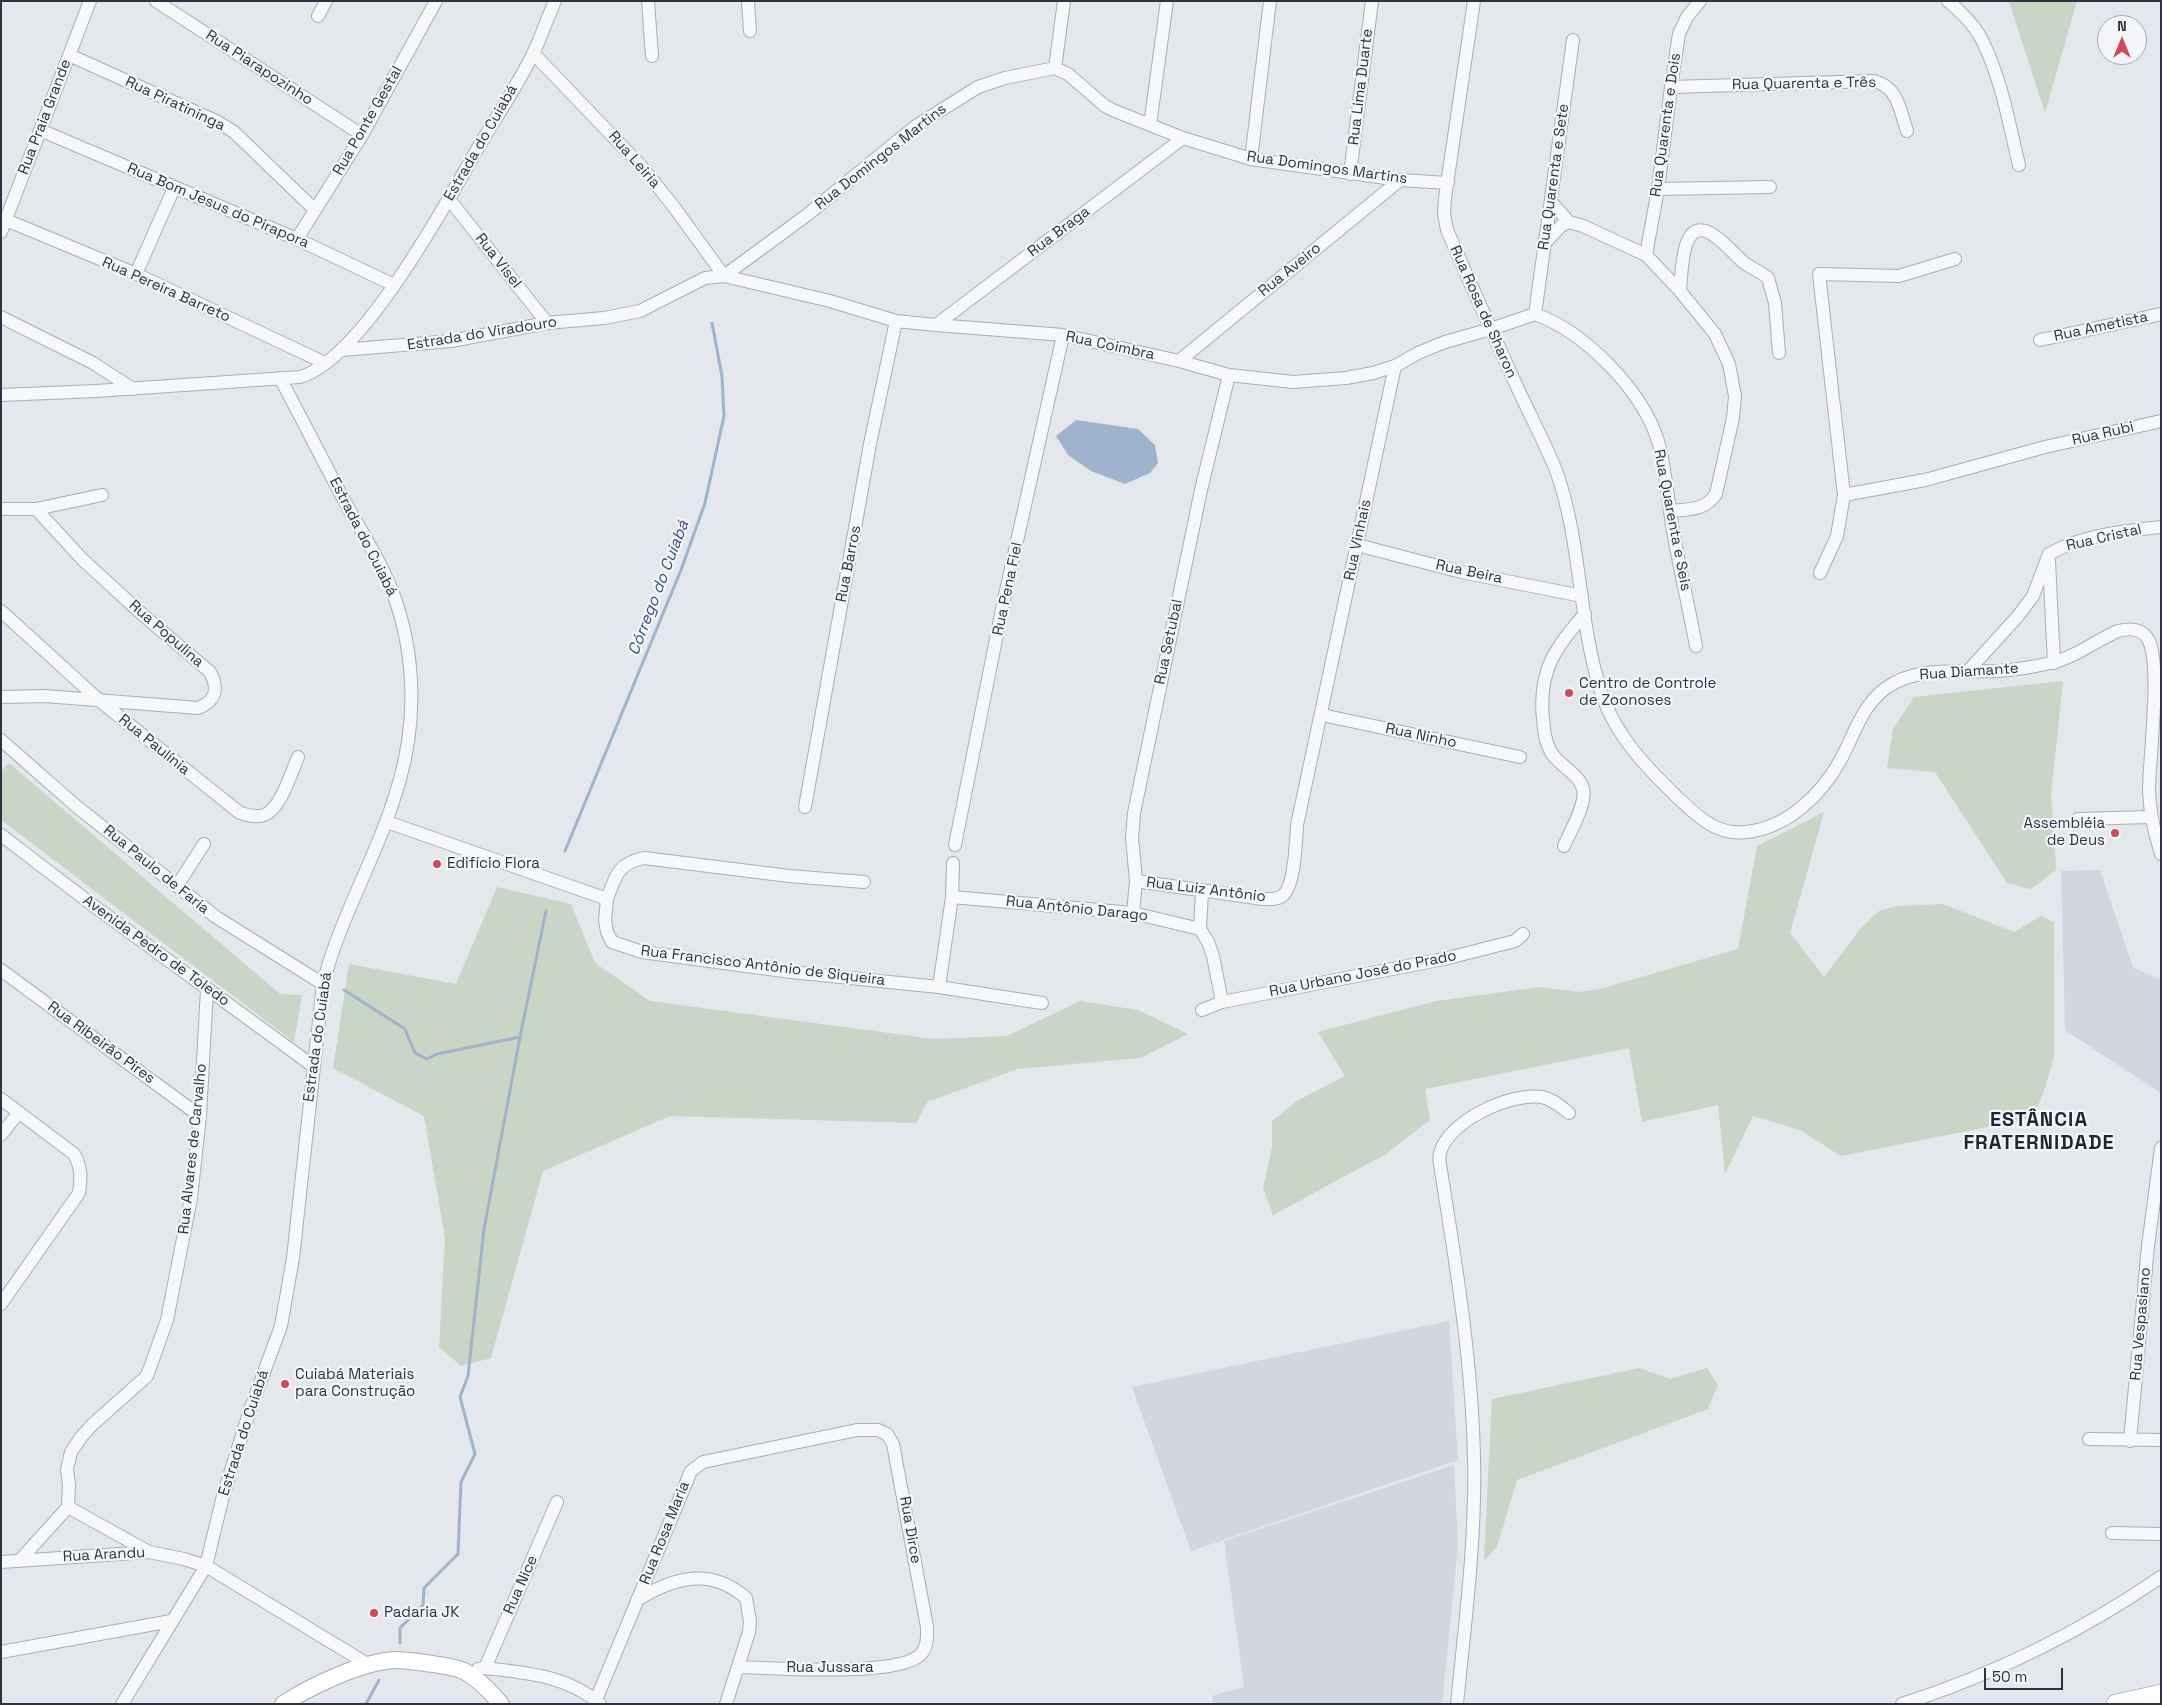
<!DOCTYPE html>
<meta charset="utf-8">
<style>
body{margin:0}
#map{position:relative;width:2162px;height:1705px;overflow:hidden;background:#e4e7ec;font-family:"Space Grotesk",sans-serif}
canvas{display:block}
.frame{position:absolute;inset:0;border:2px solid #2b3445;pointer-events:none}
.north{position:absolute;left:2097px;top:15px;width:50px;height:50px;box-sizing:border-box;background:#f4f6f9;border:1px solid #a4a8b1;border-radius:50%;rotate:0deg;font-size:14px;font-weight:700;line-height:20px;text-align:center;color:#2b3445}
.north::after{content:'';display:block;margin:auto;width:18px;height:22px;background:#d1495b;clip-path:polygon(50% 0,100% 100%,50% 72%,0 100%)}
.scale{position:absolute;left:1984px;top:1668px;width:79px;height:22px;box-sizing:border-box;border:2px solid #2b3445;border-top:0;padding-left:6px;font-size:15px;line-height:18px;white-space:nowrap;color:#2b3445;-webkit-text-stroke:4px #f4f6f9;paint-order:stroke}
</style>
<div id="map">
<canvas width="2162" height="1705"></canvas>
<div class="frame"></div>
<div class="north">N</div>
<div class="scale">50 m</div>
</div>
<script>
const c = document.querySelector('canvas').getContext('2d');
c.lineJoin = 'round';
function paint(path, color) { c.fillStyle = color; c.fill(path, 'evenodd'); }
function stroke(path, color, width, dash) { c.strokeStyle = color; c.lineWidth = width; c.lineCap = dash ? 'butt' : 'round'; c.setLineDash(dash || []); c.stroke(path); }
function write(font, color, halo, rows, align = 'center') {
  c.font = font + ' "Space Grotesk",sans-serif'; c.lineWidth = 4.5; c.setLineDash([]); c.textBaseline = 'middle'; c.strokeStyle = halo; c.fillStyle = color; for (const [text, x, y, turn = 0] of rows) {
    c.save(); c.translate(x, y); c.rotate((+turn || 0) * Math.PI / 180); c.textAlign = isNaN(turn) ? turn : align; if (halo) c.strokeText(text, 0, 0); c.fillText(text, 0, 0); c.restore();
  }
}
const built = new Path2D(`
 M2100,870L2133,968L2161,980V1093L2065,1030L2061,871Z
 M1449,1321L1458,1460L1191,1551L1132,1387Z
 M1454,1465L1458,1545L1442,1704H1213L1212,1696L1244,1687L1224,1541Z`);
const green = new Path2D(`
 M2009,1H2077L2045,113Z
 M2063,681L2051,793L2056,870L2031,889L2007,883L1935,772L1887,768L1893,729L1914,697Z
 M9,763L280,994L302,995L294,1042L1,820V771Z
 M1824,812L1790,933L1824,977L1861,928L1879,911L1897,906L1943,904L2014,932L2041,916L2054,922V1056L2045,1088L2033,1118L1841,1156L1800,1130L1753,1116L1725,1174L1718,1105L1642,1122L1629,1048L1425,1089L1430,1120L1386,1154L1273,1215L1263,1188L1272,1147V1121L1297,1101L1345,1076L1318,1032L1436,1001L1540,987L1579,992L1600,989L1738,949L1757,846Z
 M497,887L571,904L595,963L650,1001L934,1039L1007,1036L1080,1001L1138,1010L1188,1034L1140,1058L1018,1069L927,1102L916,1123L670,1116L543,1171L491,1358L461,1366L439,1347L445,1238L424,1116L333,1068L349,964L456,984Z
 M1639,1368L1670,1379L1707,1368L1718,1385L1708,1409L1517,1480L1497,1547L1484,1561L1492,1399Z`);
const water = new Path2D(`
 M1076,420L1138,429L1155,445L1158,463L1150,473L1125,484L1091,471L1068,455L1056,436Z`);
const stream = new Path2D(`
 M565,851L681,570L705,503L724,416L722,376L712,323
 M344,990L405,1029L415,1053L427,1059L437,1054L520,1037
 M400,1643V1628L423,1605L424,1588L458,1554L461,1482L475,1454L460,1397L468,1376L484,1229L520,1037L546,911
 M366,1704L379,1680`);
const minor = new Path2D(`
 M156,1L362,135
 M648,1L652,56
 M748,1L750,31
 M1474,1L1445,198L1444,214L1447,230C1470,283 1494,336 1518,389C1531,417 1546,445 1557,473C1582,545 1578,623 1602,695C1616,736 1647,768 1677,797C1697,816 1717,836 1746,832C1787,828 1821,795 1840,761C1854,736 1861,706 1886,688C1918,665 1961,673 1998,671C2015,670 2033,667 2050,663C2074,658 2095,641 2118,631C2130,628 2141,628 2148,639C2162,663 2149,759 2149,791C2150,813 2154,832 2161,854
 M1948,1C1961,12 1976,27 1983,42C2002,81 2009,124 2019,165
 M318,16L326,1
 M533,53L642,167L674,207L724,276
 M69,55L218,122L234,132L315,210
 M1055,68L1064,1
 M1671,87L1874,81C1898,87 1900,110 1907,131
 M1150,125L1167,1
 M40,130L297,239L394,285
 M1251,159L1270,1
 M1350,174L1372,1
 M1658,189L1770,187
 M449,199L547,323
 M1551,202L1569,222L1583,226L1646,255L1680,291L1715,334L1729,364L1735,396L1733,418L1716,494C1705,511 1688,509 1670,511
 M6,220L136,274L325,363
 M1,232L90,1
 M297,239L362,135L436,1
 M1546,242L1561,226L1569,222
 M1646,255L1658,189L1671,87L1679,34L1687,17L1700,1
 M136,274L174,188
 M724,276L807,215L916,126L978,87L1005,78L1055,68L1068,74L1105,106L1115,111L1183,138L1251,159L1400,180L1448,183
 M1680,291C1682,271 1681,210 1716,237C1726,244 1733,253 1742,261C1750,268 1760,271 1768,278L1775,303L1779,353
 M1535,314L1573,40
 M1,317L93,363L133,389
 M936,325L1183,138
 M2040,340L2161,314
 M342,350L451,341L547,323L604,318L640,311L705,278L724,276L830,301L896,321L936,325L1063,335L1179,361L1229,375L1293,382L1346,378L1373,373L1395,366L1418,353L1445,342L1491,329L1535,314C1585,332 1642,390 1658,441C1666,470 1668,501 1673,531C1680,570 1689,608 1696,646
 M1179,361L1400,180
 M1,395L96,391L300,377C362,359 446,204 479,146C497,116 517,86 533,54C541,37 547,19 555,1
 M1844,495L1925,480L2045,447L2161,421
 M1,509H36L102,495
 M1357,545L1461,572L1582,596
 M2049,554C2082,535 2124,531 2161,527
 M2049,561L2054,663
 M1820,573L1837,536L1844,495L1819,274L1899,276L1955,259
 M1,611L100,701L240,813C248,815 256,818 264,815C281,809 291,773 298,757
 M1969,670L2018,616L2033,596L2049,554
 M1,697L45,696L198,708C216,701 219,689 210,672L143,615L83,560L36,509
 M1322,715L1520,757
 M1,740L76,806L216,917L323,984
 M805,807L870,444L896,321
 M2078,819L2150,817
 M387,822L607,899L605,920L607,932L612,942L642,952L791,972L939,987L1042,1003
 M1,835L94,906L313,1066
 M955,845L1003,604L1063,335
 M1564,846C1570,832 1587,803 1583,789C1579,773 1559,766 1551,752C1545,742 1544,730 1543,719C1538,672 1555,647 1585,614
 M1136,881L1263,899C1270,899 1277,900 1282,896C1295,887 1296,841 1297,825L1395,366
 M177,886L204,844
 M1202,892L1200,929L1208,942L1213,956L1222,1002
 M952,897L1133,913L1200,929
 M607,899C615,877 618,863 644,858L789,876L864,882
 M1133,913L1136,881L1132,838L1134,813L1201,490L1229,375
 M1,970L200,1116
 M939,987L952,897L953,863
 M1202,1010L1222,1002L1444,959L1515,941L1523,934
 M1,1099L74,1154C82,1168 81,1178 79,1193L1,1304
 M1,1135L19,1112
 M2089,1439L2161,1440
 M2130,1441L2148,1246L2161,1148
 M2112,1533L2161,1534
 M149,1552L68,1507L69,1485L67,1469L71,1452L82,1436L93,1424L147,1376L167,1320L191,1198L200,1116L207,989
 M21,1559L68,1507
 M1,1562L149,1552L184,1559L206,1566L369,1665
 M637,1600C674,1577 711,1567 746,1598L750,1621L749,1632L726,1704
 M1,1652L171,1621
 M485,1668L557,1502
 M478,1669L485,1668C526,1673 567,1675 600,1704
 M596,1700L691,1471L703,1462L857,1430H878L887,1434L893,1444L927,1627C927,1637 928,1647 920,1655C898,1677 773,1668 739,1667
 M122,1704L206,1566L223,1496L249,1413L281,1326L293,1258L323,984C341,913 381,850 400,779C417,719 415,654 394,596C382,563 362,533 345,502C323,461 302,419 280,378
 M1457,1704C1465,1623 1476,1540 1474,1458C1472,1363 1457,1270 1442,1177C1441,1169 1438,1161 1440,1153C1448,1121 1511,1092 1542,1097C1553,1099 1561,1107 1569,1113
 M1902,1704C1993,1675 2082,1631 2161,1577`);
const major = new Path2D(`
 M283,1704C311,1686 363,1661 396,1660C406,1660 416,1662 426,1663C439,1665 452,1666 464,1671C478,1679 491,1692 501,1704`);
const highway = new Path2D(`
 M2116,1704L2161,1694`);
const markers = [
 [1569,693,5,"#d1495b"],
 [2115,833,5,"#d1495b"],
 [437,864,5,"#d1495b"],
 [285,1384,5,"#d1495b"],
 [374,1613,5,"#d1495b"]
];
const streetNames = [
 ["Rua Piarapozinho",259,68,33],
 ["Rua Quarenta e Três",1804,84,-1],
 ["Rua Lima Duarte",1361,87,-83],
 ["Rua Piratininga",175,104,25],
 ["Rua Praia Grande",45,117,-69],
 ["Rua Ponte Gestal",368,121,-60],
 ["Rua Quarenta e Dois",1666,125,-82],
 ["Estrada do Cuiabá",481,143,-60],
 ["Rua Domingos Martins",881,157,-38],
 ["Rua Leiria",634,160,49],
 ["Rua Domingos Martins",1327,168,8],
 ["Rua Quarenta e Sete",1554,177,-82],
 ["Rua Bom Jesus do Pirapora",218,206,23],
 ["Rua Braga",1059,232,-37],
 ["Rua Visel",498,261,52],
 ["Rua Aveiro",1290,270,-39],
 ["Rua Pereira Barreto",166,290,24],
 ["Rua Rosa de Sharon",1483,312,66],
 ["Rua Ametista",2101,327,-12],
 ["Estrada do Viradouro",482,334,-9],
 ["Rua Coimbra",1110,346,12],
 ["Rua Rubi",2103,434,-13],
 ["Rua Quarenta e Seis",1672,520,79],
 ["Estrada do Cuiabá",363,537,63],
 ["Rua Cristal",2104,538,-13],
 ["Rua Vinhais",1358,540,-78],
 ["Rua Barros",849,564,-79],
 ["Rua Beira",1469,572,12],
 ["Rua Pena Fiel",1008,589,-78],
 ["Rua Populina",166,634,41],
 ["Rua Setubal",1169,642,-78],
 ["Rua Diamante",1969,672,-4],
 ["Rua Ninho",1421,736,12],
 ["Rua Paulínia",154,745,39],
 ["Rua Paulo de Faria",156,870,39],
 ["Rua Luiz Antônio",1206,890,7],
 ["Rua Antônio Darago",1077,909,6],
 ["Avenida Pedro de Toledo",156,951,36],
 ["Rua Francisco Antônio de Siqueira",763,966,7],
 ["Rua Urbano José do Prado",1363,974,-11],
 ["Estrada do Cuiabá",318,1037,-82],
 ["Rua Ribeirão Pires",101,1043,36],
 ["Rua Alvares de Carvalho",193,1149,-84],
 ["Rua Vespasiano",2141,1324,-85],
 ["Estrada do Cuiabá",244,1433,-72],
 ["Rua Dirce",910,1530,80],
 ["Rua Rosa Maria",665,1533,-68],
 ["Rua Arandu",104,1555,-3],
 ["Rua Nice",521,1585,-66],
 ["Rua Jussara",830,1668]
];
const poiNames = [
 ["Centro de Controle",1579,684],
 ["de Zoonoses",1579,701],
 ["Assembléia",2105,824,"right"],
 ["de Deus",2105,841,"right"],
 ["Edifício Flora",447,864],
 ["Cuiabá Materiais",295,1375],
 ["para Construção",295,1392],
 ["Padaria JK",384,1613]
];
const waterNames = [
 ["Córrego do Cuiabá",659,588,-69]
];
const districtNames = [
 ["ESTÂNCIA",2039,1121],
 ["FRATERNIDADE",2039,1144]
];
paint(built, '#d2d6de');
paint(green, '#c9d6c5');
paint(water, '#9fb4cc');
stroke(stream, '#9fb4cc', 3);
stroke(minor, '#a9aeb7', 14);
stroke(major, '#a3abb8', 18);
stroke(highway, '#8b94a3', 20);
stroke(minor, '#f7f8fa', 12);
stroke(major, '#fff', 16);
stroke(highway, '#fff', 19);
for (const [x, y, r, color] of markers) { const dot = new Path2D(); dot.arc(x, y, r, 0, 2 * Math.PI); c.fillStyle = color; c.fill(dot); stroke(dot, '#f4f6f9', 2); }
write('15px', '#2b3445', '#f4f6f9', streetNames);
write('15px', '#2b3445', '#f4f6f9', poiNames, 'left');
write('italic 16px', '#34527a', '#f4f6f9', waterNames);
c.letterSpacing = '1px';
write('bold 20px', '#1d2536', '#f4f6f9', districtNames);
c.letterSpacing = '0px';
</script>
